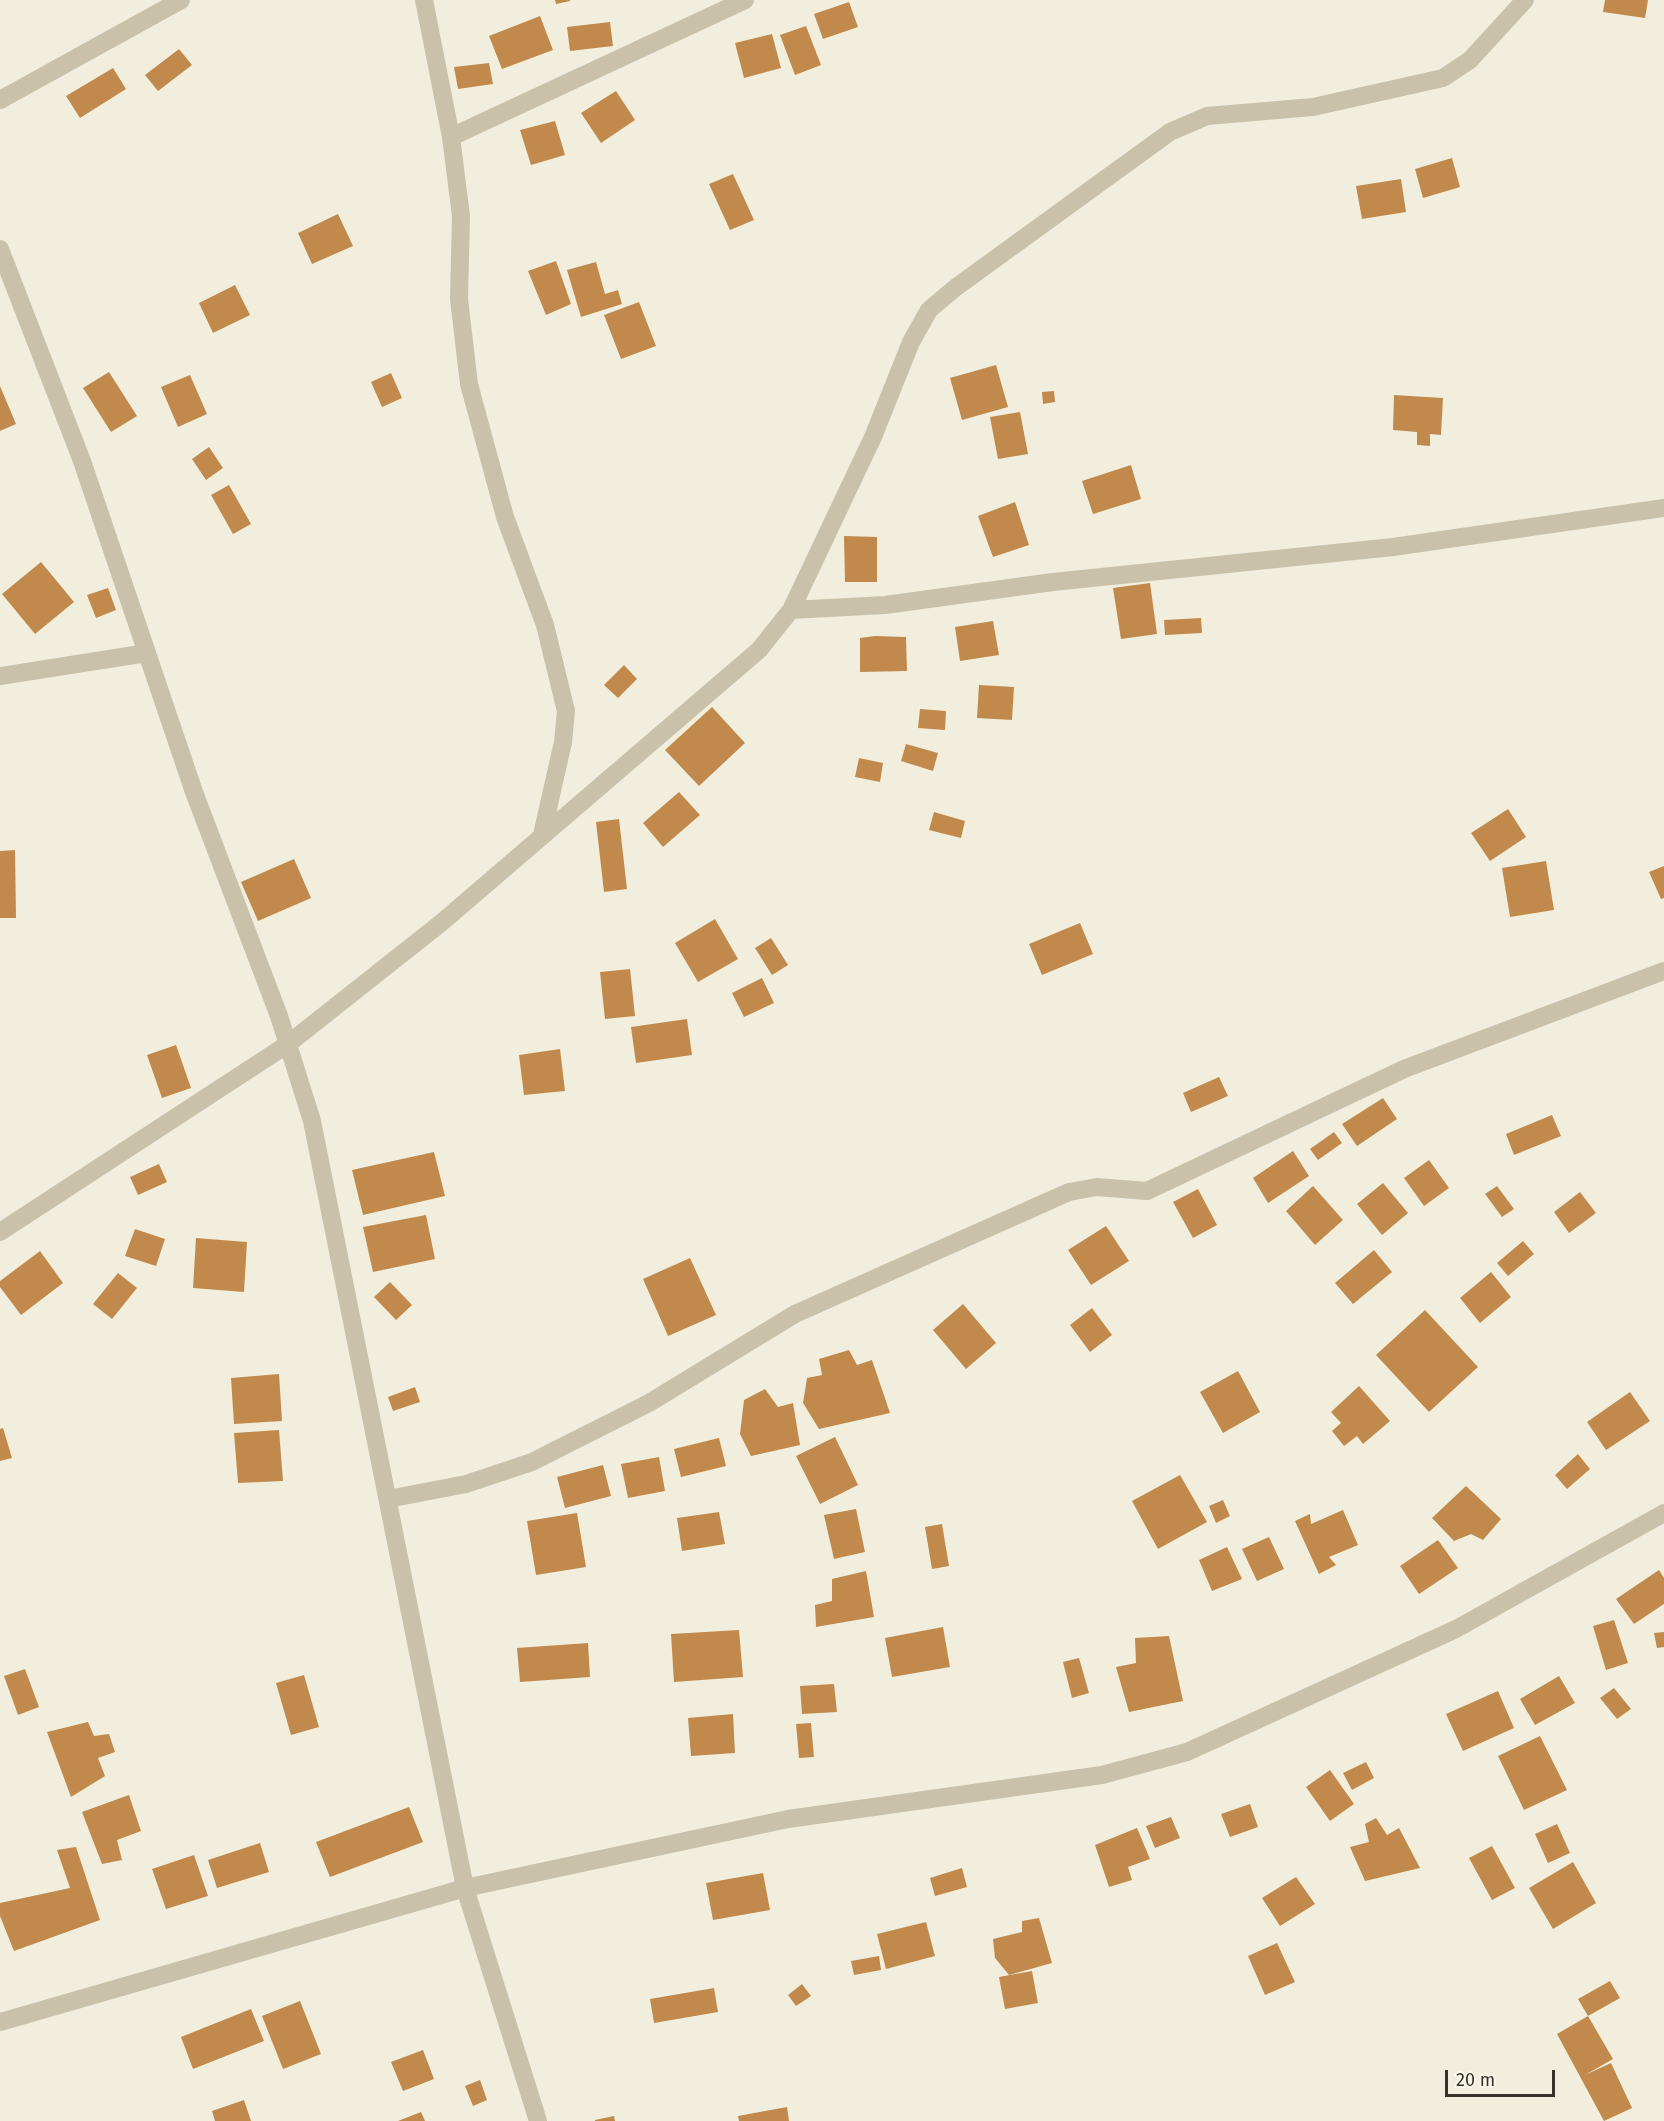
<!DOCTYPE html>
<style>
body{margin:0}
#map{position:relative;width:1664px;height:2121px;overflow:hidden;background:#f1eedd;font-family:"Fira Sans",sans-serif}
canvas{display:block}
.scale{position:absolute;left:1445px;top:2070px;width:110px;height:27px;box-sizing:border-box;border:3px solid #373129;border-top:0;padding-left:8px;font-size:18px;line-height:21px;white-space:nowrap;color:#373129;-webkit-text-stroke:4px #f9f6ea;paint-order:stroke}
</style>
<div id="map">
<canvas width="1664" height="2121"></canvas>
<div class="scale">20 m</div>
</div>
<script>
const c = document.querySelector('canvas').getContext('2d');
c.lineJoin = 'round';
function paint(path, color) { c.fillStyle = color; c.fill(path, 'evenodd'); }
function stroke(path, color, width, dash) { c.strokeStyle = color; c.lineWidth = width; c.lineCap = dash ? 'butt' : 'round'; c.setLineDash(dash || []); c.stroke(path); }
const building = new Path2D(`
 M555,0H570V1L556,4Z
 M1605,0H1648L1645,18L1603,12Z
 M849,2L858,27L823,39L814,14Z
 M540,16L553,50L502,69L489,36Z
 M610,22L613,46L570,51L567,27Z
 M806,26L821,65L795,75L780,35Z
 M772,34L781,68L744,78L735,43Z
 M179,49L192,65L158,91L145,75Z
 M489,63L493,84L458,89L454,67Z
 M113,68L126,89L80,118L66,96Z
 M616,91L635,120L601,143L581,113Z
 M555,121L565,155L531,165L520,130Z
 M1452,158L1460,187L1423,198L1415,169Z
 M733,174L754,220L730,230L709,184Z
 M1401,179L1406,212L1362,219L1356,186Z
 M338,214L353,246L312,264L298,233Z
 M556,261L571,304L546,315L528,271Z
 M596,262L605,294L618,290L622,304L581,317L567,270Z
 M235,285L250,315L213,333L199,303Z
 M639,302L656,346L621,359L604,315Z
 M996,365L1008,407L962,420L950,378Z
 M109,372L137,416L111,432L83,388Z
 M391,373L402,398L382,407L371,382Z
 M190,375L207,414L178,427L161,387Z
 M0,386L16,424L0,431Z
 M1054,391L1055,402L1043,404L1042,392Z
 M1394,395L1443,398L1441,435L1430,434V446L1417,445V432L1393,430Z
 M1020,412L1028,454L998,459L990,417Z
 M209,447L223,468L206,480L192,459Z
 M1131,465L1141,499L1093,514L1082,481Z
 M229,485L251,524L233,534L211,495Z
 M1015,502L1029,545L993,557L978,516Z
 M844,536L877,537V582H845Z
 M41,562L74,602L35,634L2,594Z
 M1150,583L1157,634L1121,639L1113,588Z
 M108,588L116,610L96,618L87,595Z
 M1201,618L1202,633L1165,635L1164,620Z
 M993,621L999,655L960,661L955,627Z
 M875,636L906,637L907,671L860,672V638Z
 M624,665L637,679L618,698L604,685Z
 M979,685L1014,687L1012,720L977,718Z
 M712,707L745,743L699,786L665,750Z
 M920,709L946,711L945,730L918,728Z
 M906,744L938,753L933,771L901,761Z
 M859,758L883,763L880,782L855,777Z
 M679,792L700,815L663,847L643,823Z
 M1508,809L1526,837L1490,861L1471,833Z
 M934,812L965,821L961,838L929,830Z
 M619,819L627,889L604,892L596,822Z
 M15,850L16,918H0V851Z
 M294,859L311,898L258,921L241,882Z
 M1546,861L1554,910L1510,917L1502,868Z
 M1664,866V898L1661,899L1649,872Z
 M715,919L738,959L698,982L675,943Z
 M1080,923L1093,954L1042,975L1029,944Z
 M771,938L788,965L772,975L755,948Z
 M630,969L635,1016L605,1019L600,972Z
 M762,978L774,1003L744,1017L732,993Z
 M687,1019L692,1055L636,1063L631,1027Z
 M176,1045L191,1088L162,1098L147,1055Z
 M560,1049L565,1091L524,1095L519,1055Z
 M1219,1077L1228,1096L1191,1112L1183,1093Z
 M1383,1098L1397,1119L1357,1146L1342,1124Z
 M1552,1115L1561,1136L1514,1155L1506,1134Z
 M1334,1132L1342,1143L1318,1160L1310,1149Z
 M1293,1151L1309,1176L1268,1203L1253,1178Z
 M434,1152L445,1196L363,1215L352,1170Z
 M1429,1160L1449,1188L1424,1206L1404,1178Z
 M159,1164L167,1182L138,1195L130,1177Z
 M1383,1183L1408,1213L1382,1235L1357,1204Z
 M1313,1186L1343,1220L1315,1245L1286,1211Z
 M1497,1186L1514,1209L1502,1217L1485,1194Z
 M1198,1189L1217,1225L1193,1238L1173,1202Z
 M1580,1192L1596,1213L1569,1233L1554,1212Z
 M426,1215L435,1259L373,1272L363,1227Z
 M1106,1226L1129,1261L1091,1285L1068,1250Z
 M135,1229L165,1239L156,1266L125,1256Z
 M196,1238L247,1242L244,1292L193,1288Z
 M1523,1241L1534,1254L1508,1276L1497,1263Z
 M1374,1250L1392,1272L1353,1304L1335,1283Z
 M40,1251L63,1283L21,1315L0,1287V1281Z
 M690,1258L716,1315L668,1336L643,1279Z
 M1491,1272L1511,1297L1480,1323L1460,1298Z
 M118,1273L137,1288L112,1319L93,1304Z
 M390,1282L412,1305L396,1320L374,1297Z
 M963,1304L996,1343L966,1369L933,1330Z
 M1092,1308L1112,1335L1090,1352L1070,1325Z
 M1425,1310L1478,1367L1429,1412L1376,1355Z
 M849,1350L857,1365L872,1360L890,1413L819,1429L803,1403L807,1378L822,1375L819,1359Z
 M1238,1371L1260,1412L1223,1433L1200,1392Z
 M279,1374L282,1421L234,1424L231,1378Z
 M1359,1386L1390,1421L1363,1444L1357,1436L1344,1446L1332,1431L1341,1423L1331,1412Z
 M415,1387L420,1402L393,1411L388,1397Z
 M765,1389L778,1407L793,1403L800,1445L751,1456L740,1434L744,1400Z
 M1630,1392L1650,1421L1606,1450L1587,1422Z
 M3,1428L12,1458L0,1461V1429Z
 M279,1430L283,1481L238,1483L234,1433Z
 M835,1437L858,1485L820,1504L796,1456Z
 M719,1438L726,1466L681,1477L674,1449Z
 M1578,1454L1590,1469L1567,1489L1555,1475Z
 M659,1457L665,1491L628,1498L621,1464Z
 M603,1465L611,1496L565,1508L557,1477Z
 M1180,1475L1207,1522L1158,1549L1132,1501Z
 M1466,1486L1501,1519L1483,1540L1471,1534L1454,1541L1432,1518Z
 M1223,1500L1230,1516L1216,1523L1209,1506Z
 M856,1509L865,1552L834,1559L824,1515Z
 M1343,1510L1358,1545L1329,1557L1336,1565L1319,1574L1295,1521L1310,1514L1311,1524Z
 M719,1512L725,1544L682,1551L677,1518Z
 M577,1513L586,1567L536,1575L527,1521Z
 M942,1524L949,1566L932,1569L925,1527Z
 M1269,1537L1284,1569L1257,1581L1242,1549Z
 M1438,1540L1458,1568L1419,1594L1400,1566Z
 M1227,1547L1242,1579L1212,1591L1199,1560Z
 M1659,1570L1664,1578V1604L1634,1624L1616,1599Z
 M866,1571L874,1617L816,1627L815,1605L832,1601V1579Z
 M1614,1620L1628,1663L1606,1670L1593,1626Z
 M943,1627L950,1667L892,1677L885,1638Z
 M739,1630L743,1677L674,1682L671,1634Z
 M1664,1632V1647L1657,1648L1654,1633Z
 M1169,1636L1183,1701L1129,1712L1116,1667L1136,1663L1135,1638Z
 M588,1643L590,1677L520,1682L517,1648Z
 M1079,1658L1089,1693L1072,1698L1063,1662Z
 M25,1669L39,1707L18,1715L4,1676Z
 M304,1675L319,1727L291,1735L276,1683Z
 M1559,1676L1575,1703L1535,1725L1520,1699Z
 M834,1684L837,1712L802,1714L800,1686Z
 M1614,1688L1631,1709L1617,1719L1600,1698Z
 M1498,1691L1514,1728L1463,1751L1446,1714Z
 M733,1714L735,1753L691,1756L688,1718Z
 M88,1722L94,1736L109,1734L115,1752L98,1758L105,1776L71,1797L47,1732Z
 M811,1723L814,1757L799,1758L796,1724Z
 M1540,1736L1567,1790L1524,1810L1498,1756Z
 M1366,1762L1374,1778L1352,1790L1343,1773Z
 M1330,1770L1354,1804L1330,1821L1306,1787Z
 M129,1795L141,1831L117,1840L122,1860L102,1864L82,1812Z
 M1250,1804L1258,1827L1230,1837L1221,1814Z
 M409,1807L423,1842L330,1877L316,1842Z
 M1171,1817L1180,1838L1155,1848L1146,1826Z
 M1376,1818L1387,1835L1399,1828L1420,1868L1365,1881L1350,1847L1369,1842L1365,1824Z
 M1557,1824L1570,1853L1548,1863L1535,1834Z
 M1137,1828L1150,1859L1128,1867L1132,1880L1109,1887L1095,1845Z
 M260,1843L269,1872L217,1888L208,1860Z
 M1492,1846L1515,1888L1492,1900L1469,1858Z
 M76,1847L100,1920L14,1951L0,1916V1903L70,1888L57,1850Z
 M194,1855L208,1896L166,1909L152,1869Z
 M1573,1862L1596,1903L1553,1929L1529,1888Z
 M962,1868L967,1887L935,1896L930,1878Z
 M763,1873L770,1910L713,1920L706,1883Z
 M1296,1877L1315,1904L1280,1926L1262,1898Z
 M1039,1918L1052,1963L1009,1975L995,1958L993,1939L1022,1932V1921Z
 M926,1922L935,1956L886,1969L877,1934Z
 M1277,1943L1295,1982L1265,1995L1248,1956Z
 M879,1956L881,1970L854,1975L851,1961Z
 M1032,1971L1038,2003L1005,2009L999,1977Z
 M1610,1981L1620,1998L1588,2016L1578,1999Z
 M802,1984L811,1996L796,2006L788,1995Z
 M714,1988L718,2012L654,2023L650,1999Z
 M300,2001L321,2054L283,2069L262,2016Z
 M251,2009L264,2041L193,2069L181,2037Z
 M1588,2016L1613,2059L1585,2075L1611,2063L1632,2108L1604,2121L1557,2034Z
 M423,2050L434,2079L403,2091L391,2062Z
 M480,2080L487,2100L473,2106L465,2086Z
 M244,2100L251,2121H215L212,2111Z
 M787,2107L789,2121H739L738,2116Z
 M421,2112L425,2121H398Z
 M614,2116L615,2121H595V2120Z`);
const minor = new Path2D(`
 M424,0L451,137L461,216L459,299L469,384L505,517L545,625L566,711L563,742L542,835
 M0,100L181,0
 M451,137L745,0
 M0,249L82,461L194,792L279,1016L312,1121L465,1888L538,2121
 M791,610L885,605L1053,582L1393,547L1664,508
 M0,676L147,653
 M0,1232L288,1044L441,923L759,650L791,610L873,437L911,342L929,310L955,288L1170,132L1207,116L1313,107L1443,78L1470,60L1525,0
 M388,1499L466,1484L532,1462L649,1403L795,1314L1069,1192L1097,1187L1147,1191L1404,1069L1664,971
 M0,2022L465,1888L788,1819L1102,1775L1187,1752L1456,1629L1664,1513`);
paint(building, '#c18a4c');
stroke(minor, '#c9c1aa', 18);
</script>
